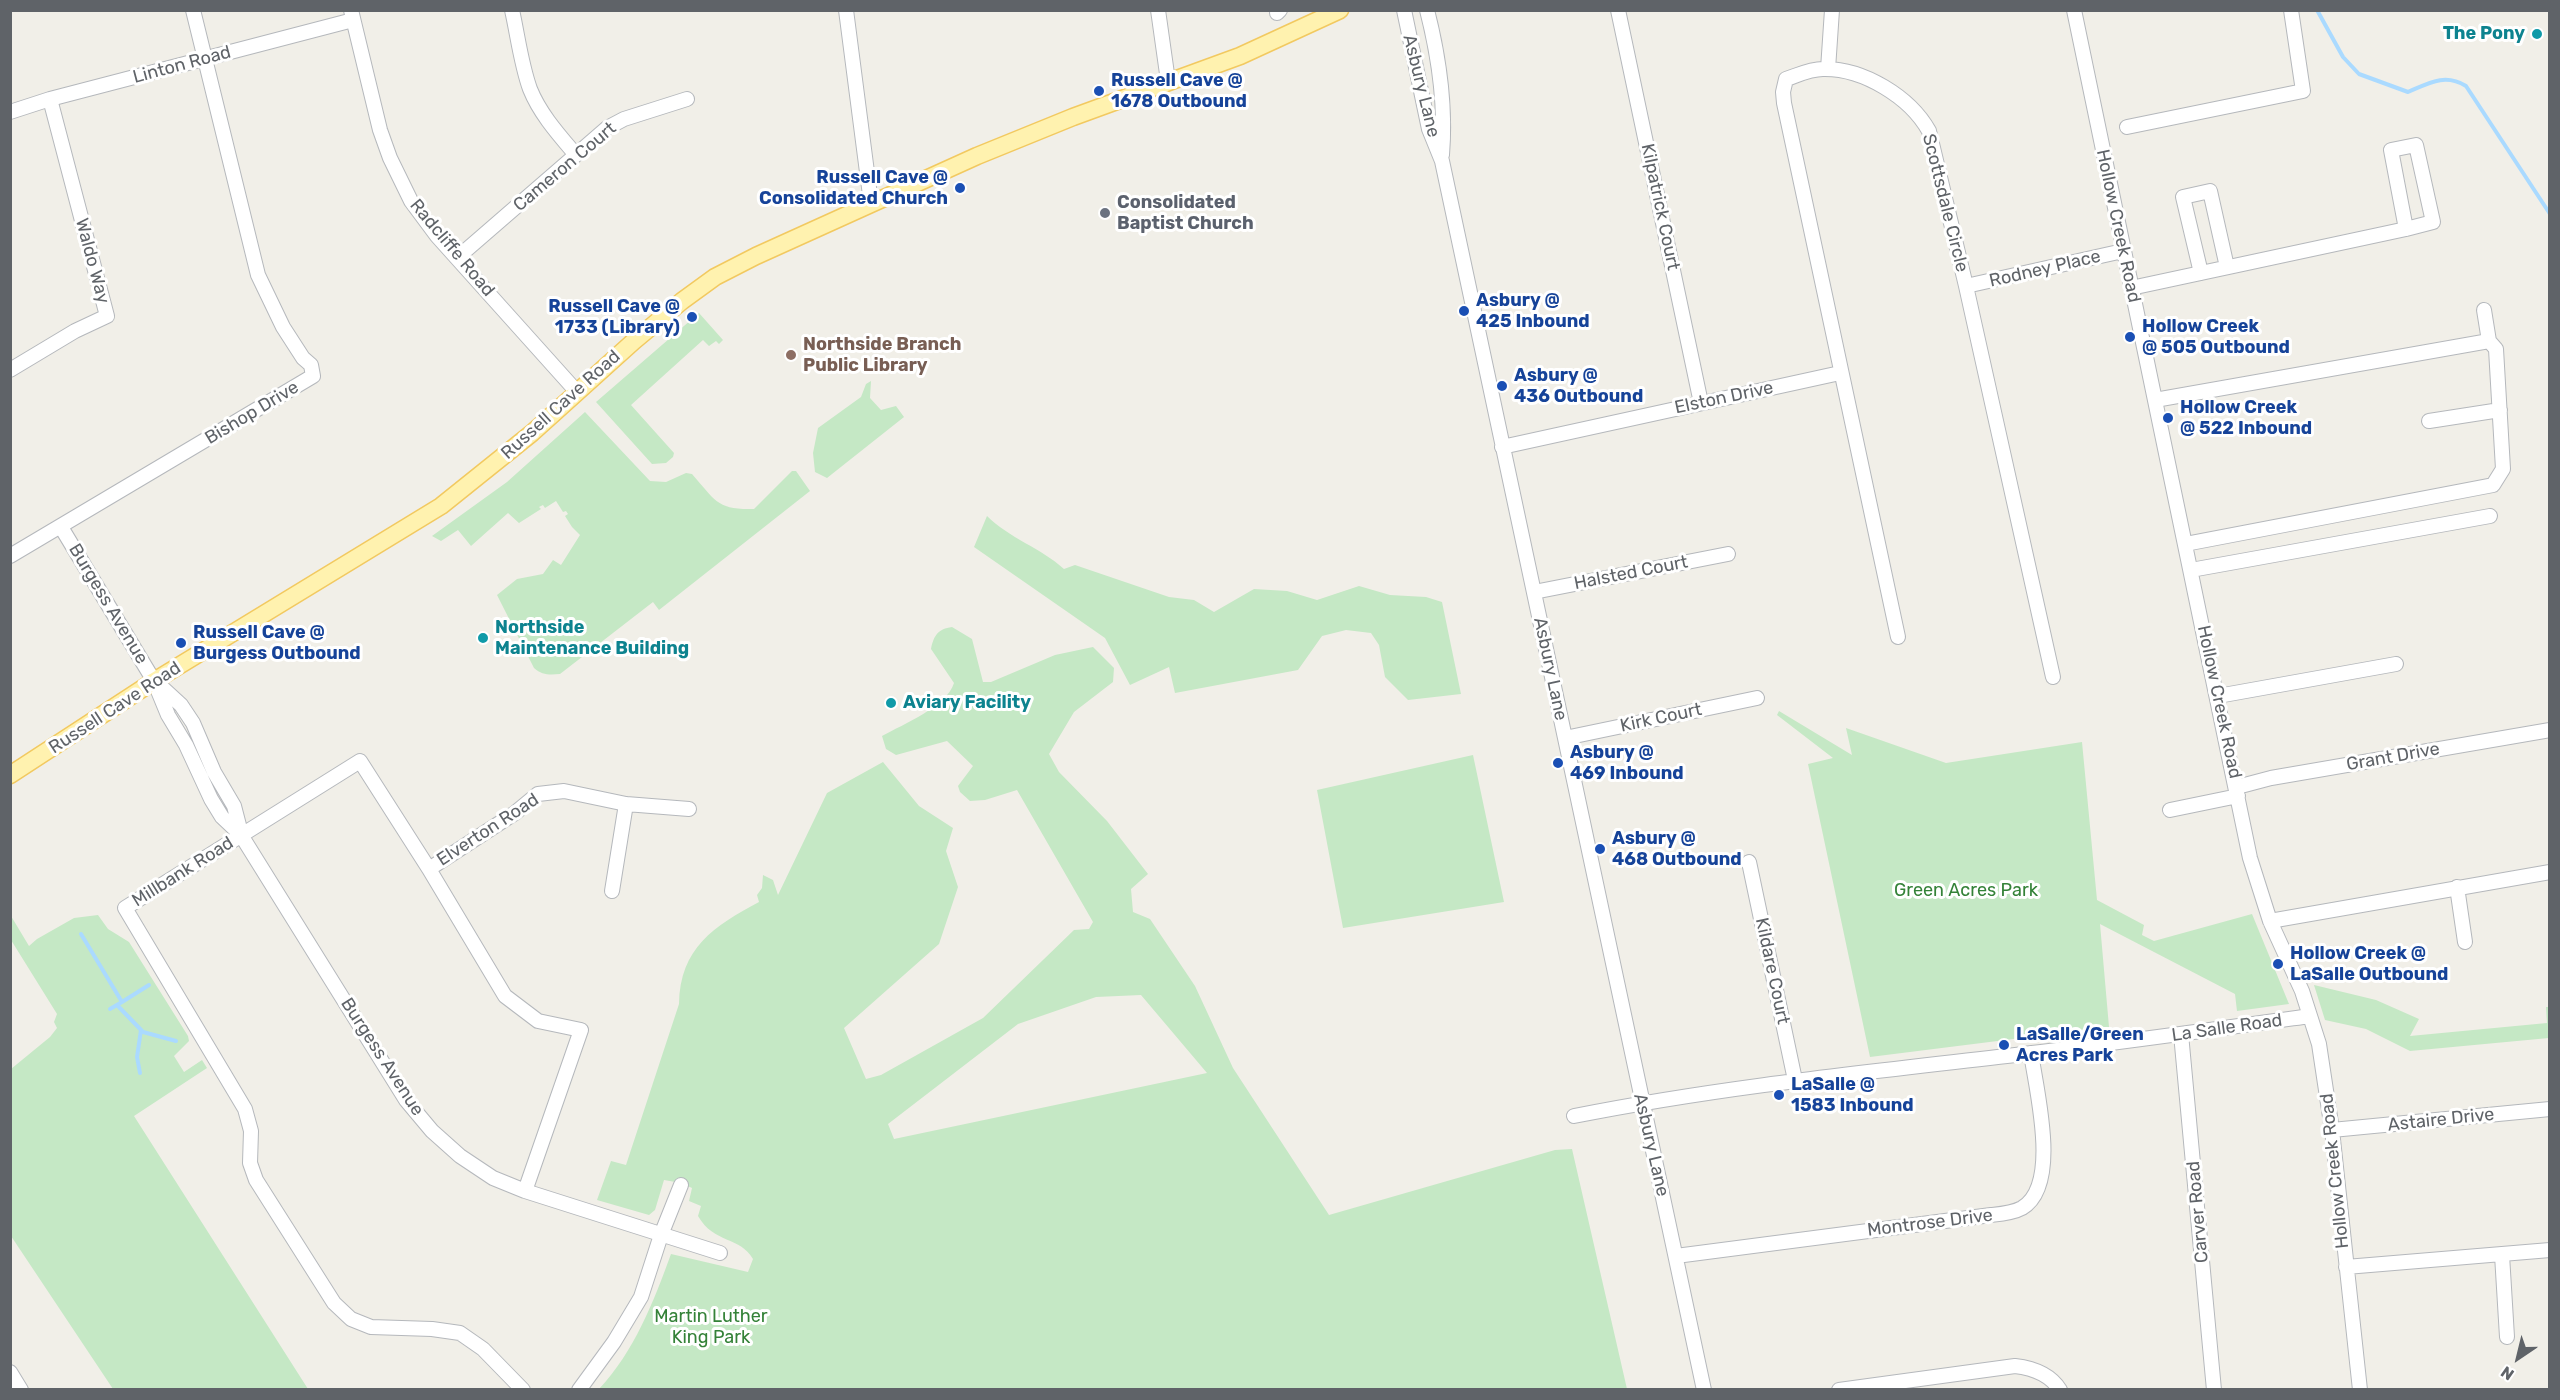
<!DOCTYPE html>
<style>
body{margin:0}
#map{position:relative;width:2560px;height:1400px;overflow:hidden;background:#f1efe8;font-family:Rubik,sans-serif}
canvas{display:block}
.frame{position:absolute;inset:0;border:12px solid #5f6368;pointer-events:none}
.north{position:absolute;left:2488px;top:1328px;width:60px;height:60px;-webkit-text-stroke:4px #fff;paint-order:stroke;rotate:215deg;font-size:16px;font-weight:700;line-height:24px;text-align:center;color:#5f6368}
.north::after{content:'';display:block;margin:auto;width:21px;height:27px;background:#5f6368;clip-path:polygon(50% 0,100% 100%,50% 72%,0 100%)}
</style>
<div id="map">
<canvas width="2560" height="1400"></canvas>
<div class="frame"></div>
<div class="north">N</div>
</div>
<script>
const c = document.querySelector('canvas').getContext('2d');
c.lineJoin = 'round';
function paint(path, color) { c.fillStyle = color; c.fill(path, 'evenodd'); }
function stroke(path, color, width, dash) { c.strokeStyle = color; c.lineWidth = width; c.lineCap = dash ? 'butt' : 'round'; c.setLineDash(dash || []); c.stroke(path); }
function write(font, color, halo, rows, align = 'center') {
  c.font = font + ' Rubik,sans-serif'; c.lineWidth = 6; c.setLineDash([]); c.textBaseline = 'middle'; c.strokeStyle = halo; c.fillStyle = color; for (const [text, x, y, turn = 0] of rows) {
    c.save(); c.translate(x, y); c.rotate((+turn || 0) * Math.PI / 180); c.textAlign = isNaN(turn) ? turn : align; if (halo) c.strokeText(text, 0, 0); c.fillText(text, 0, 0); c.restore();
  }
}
const green = new Path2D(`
 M699,313L723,340L719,344L716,341L709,346L703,340L631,405L674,453L673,457L666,463L652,464L596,402Z
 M871,381L870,398L881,410L896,406L904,417L827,478L815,472L813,453L818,428L861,397L866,384Z
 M585,412L650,481L666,482L686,473L692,474C716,501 717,510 754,509L792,471H796L810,491L659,610L653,602L560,674C549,675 542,675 534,668L497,595L517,579L543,574L553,560L561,565L580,535L572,527L565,516L568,514L566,511L563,512L556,501L545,508L543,505L539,507L541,509L519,523L520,524L508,513L471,546L458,530L441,541L432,536L507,482Z
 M987,516C1009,538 1041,548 1064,569L1075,565L1169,597L1194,600L1214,612L1254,589L1287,591L1317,600L1359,586L1390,595L1426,597L1442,602L1461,694L1408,700L1385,677L1379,645L1371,633L1346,630L1322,636L1298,670L1175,693L1169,667L1130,685L1105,638L974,547Z
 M952,627L972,639L983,682H991L1055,655L1093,647L1114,668L1113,682L1074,712L1049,754L1059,772L1107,821L1148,874L1131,889L1133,912L1150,919L1195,986L1233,1068L1329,1215L1555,1150L1572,1149L1627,1389H599C634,1352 654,1301 671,1254L748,1272L753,1259C740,1236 714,1244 698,1216L701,1206L689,1201L692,1188L681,1183L664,1180L655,1210L649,1215L597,1200L611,1161L626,1165L679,1004C680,948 714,926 759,902L757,895L762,888L763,875L773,880L778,895L827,793L883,762L919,806L953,828L946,851L958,887L939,944L844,1028L866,1079L881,1075L983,1018L1074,930L1089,929L1093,922L1017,790L985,800L970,801L960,792L958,786L973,766L947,741L896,755L886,749L882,736C904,724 947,706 954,683L931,649C934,635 938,629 952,627ZM1141,995L1207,1073L894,1139L888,1124L1018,1024L1096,997Z
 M1779,711L1852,755L1846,728L1946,763L2082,742L2097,900L2144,925L2142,935L2154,941L2252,914L2289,1004L2237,1011L2235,994L2100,924L2109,1027L1870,1057L1808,764L1833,758L1777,715Z
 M1473,755L1504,902L1343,928L1317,790Z
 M98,915L108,929L129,942L188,1036L189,1041L174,1056L184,1072L202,1060L207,1068L134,1116L308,1389H113L11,1236V1069L50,1037L57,1028L54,1022L57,1014L11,940V916L29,946L37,939L74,918Z
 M2314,985L2376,1000L2419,1019L2410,1036L2547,1023L2546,1007H2549V1038L2410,1051L2366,1029L2325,1020Z`);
const stream = new Path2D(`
 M2317,10L2343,57L2359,74L2408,92C2429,83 2445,73 2466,86L2550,214
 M81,934L122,1002L110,1009
 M122,1002L149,985
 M117,1005L143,1032L176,1041
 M140,1073L137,1057L141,1030`);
const minor = new Path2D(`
 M351,10L380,130L390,158L411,201L437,236L577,392
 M512,10C518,37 521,64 530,89C540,114 559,135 576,155
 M846,10L871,203
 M1158,10L1168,81
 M1404,10L1429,129L1442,161L1704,1390
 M1427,10C1439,57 1446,107 1442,155
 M1618,10L1701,403
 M2074,10L2250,858L2270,921L2302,991L2319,1044L2332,1130L2360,1390
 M1277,13L1280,10
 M1828,69L1832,10
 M10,112L50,99L353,20
 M2127,127L2303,91L2291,10
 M457,258L607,128L624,119L687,99
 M2201,273L2183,197L2210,191L2227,267
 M1966,286L2123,251
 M2131,288L2406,229L2433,222L2416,145L2391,150L2406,229
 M2484,310L2489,341
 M10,370L75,331L107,316L50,99
 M2155,400L2489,341L2496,349L2503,469L2493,485L2185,544
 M2429,421L2500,410
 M1502,447L1840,373
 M61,527L154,681L168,715L186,745L211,799L222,817L241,835L406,1100L432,1131L460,1156L493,1178L525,1191L720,1253
 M10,556L313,376L311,365L303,358L283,327L258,275L193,10
 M2191,570L2490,516
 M1534,592L1728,554
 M1898,637L1784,103L1783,92L1786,79C1798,75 1810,69 1823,69C1863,68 1910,97 1929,131L1966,286L2053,677
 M156,682L181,705L193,723L214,772L234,806L241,833
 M2218,696L2396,664
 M1565,738L1757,698
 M2237,787L2271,778L2550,730
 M2170,810L2238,796
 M1749,862L1795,1080
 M429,869L515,813L538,794L564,791L626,804L689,809
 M2457,887L2465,942
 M612,891L626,804
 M2270,921L2550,872
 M2181,1034L2214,1390
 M1574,1116C1725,1086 1879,1071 2032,1053C2125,1042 2217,1029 2310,1016
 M2332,1130L2550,1109
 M2502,1255L2507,1337
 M1676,1256L1991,1215C2001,1214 2013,1213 2022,1208C2061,1185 2036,1090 2031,1053
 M2346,1267L2550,1250
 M10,1372L21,1390
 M523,1390L483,1349L460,1333L432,1329L371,1327L351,1319L334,1303L256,1180L250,1163L251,1131L245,1109L125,908L360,761L429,869L505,996L538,1021L581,1030L525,1191
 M579,1390L614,1342L641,1297L661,1235L681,1185
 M1839,1390L2015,1366C2032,1368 2050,1374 2060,1390`);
const major = new Path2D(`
 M10,775L154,681L441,506L532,433L634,341L682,301L715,277L756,256L977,156L1073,117L1240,56L1340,10`);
const markers = [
 [2537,34,6,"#0f9aa8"],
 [1099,91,6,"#1a4fb4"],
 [960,188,6,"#1a4fb4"],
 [1105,213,6,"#6b7280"],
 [1464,311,6,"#1a4fb4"],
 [692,317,6,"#1a4fb4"],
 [2130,337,6,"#1a4fb4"],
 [791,355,6,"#8d6e63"],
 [1502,386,6,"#1a4fb4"],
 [2168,418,6,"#1a4fb4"],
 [483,638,6,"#0f9aa8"],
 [181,643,6,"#1a4fb4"],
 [891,703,6,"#0f9aa8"],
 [1558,763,6,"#1a4fb4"],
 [1600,849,6,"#1a4fb4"],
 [2278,964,6,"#1a4fb4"],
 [2004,1045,6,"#1a4fb4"],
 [1779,1095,6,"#1a4fb4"]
];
const cultureNames = [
 ["The Pony",2525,34,"right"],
 ["Northside",495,628],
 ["Maintenance Building",495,649],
 ["Aviary Facility",903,703]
];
const streetNames = [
 ["Linton Road",182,65,-15],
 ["Asbury Lane",1421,86,76],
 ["Cameron Court",565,167,-40],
 ["Scottsdale Circle",1945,203,76],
 ["Kilpatrick Court",1660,207,78],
 ["Hollow Creek Road",2118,226,78],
 ["Radcliffe Road",452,248,50],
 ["Waldo Way",92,261,75],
 ["Rodney Place",2045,269,-13],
 ["Elston Drive",1724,398,-12],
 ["Russell Cave Road",561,405,-42],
 ["Bishop Drive",252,413,-31],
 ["Halsted Court",1631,573,-11],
 ["Burgess Avenue",108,604,59],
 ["Asbury Lane",1550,669,78],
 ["Hollow Creek Road",2219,702,78],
 ["Russell Cave Road",115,708,-33],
 ["Kirk Court",1661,718,-12],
 ["Grant Drive",2393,757,-10],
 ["Elverton Road",488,830,-33],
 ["Millbank Road",183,872,-32],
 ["Kildare Court",1772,971,78],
 ["La Salle Road",2227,1028,-8],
 ["Burgess Avenue",382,1057,57],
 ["Astaire Drive",2441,1120,-6],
 ["Asbury Lane",1651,1145,77],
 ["Hollow Creek Road",2335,1171,-96],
 ["Carver Road",2198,1212,-95],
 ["Montrose Drive",1930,1223,-7]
];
const transitNames = [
 ["Russell Cave @",1111,81],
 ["1678 Outbound",1111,102],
 ["Russell Cave @",948,178,"right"],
 ["Consolidated Church",948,199,"right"],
 ["Asbury @",1476,301],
 ["425 Inbound",1476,322],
 ["Russell Cave @",680,307,"right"],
 ["1733 (Library)",680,328,"right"],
 ["Hollow Creek",2142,327],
 ["@ 505 Outbound",2142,348],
 ["Asbury @",1514,376],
 ["436 Outbound",1514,397],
 ["Hollow Creek",2180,408],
 ["@ 522 Inbound",2180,429],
 ["Russell Cave @",193,633],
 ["Burgess Outbound",193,654],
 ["Asbury @",1570,753],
 ["469 Inbound",1570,774],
 ["Asbury @",1612,839],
 ["468 Outbound",1612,860],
 ["Hollow Creek @",2290,954],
 ["LaSalle Outbound",2290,975],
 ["LaSalle/Green",2016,1035],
 ["Acres Park",2016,1056],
 ["LaSalle @",1791,1085],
 ["1583 Inbound",1791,1106]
];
const worshipNames = [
 ["Consolidated",1117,203],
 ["Baptist Church",1117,224]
];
const educationNames = [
 ["Northside Branch",803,345],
 ["Public Library",803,366]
];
const parkNames = [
 ["Green Acres Park",1966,891],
 ["Martin Luther",711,1317],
 ["King Park",711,1338]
];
paint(green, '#c5e8c5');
stroke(stream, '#aadaff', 4);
stroke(minor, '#b5b8bc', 16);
stroke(major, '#f2c960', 19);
stroke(minor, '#fff', 14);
stroke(major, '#fff2af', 16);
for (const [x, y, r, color] of markers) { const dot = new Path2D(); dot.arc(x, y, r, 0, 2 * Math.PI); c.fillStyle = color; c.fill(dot); stroke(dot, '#fff', 2); }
write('bold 18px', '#0d838f', '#fff', cultureNames, 'left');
write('18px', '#5f6368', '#fff', streetNames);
write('bold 18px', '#164399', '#fff', transitNames, 'left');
write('bold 18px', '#5b616d', '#fff', worshipNames, 'left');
write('bold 18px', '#785e54', '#fff', educationNames, 'left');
write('18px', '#348238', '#fff', parkNames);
</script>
